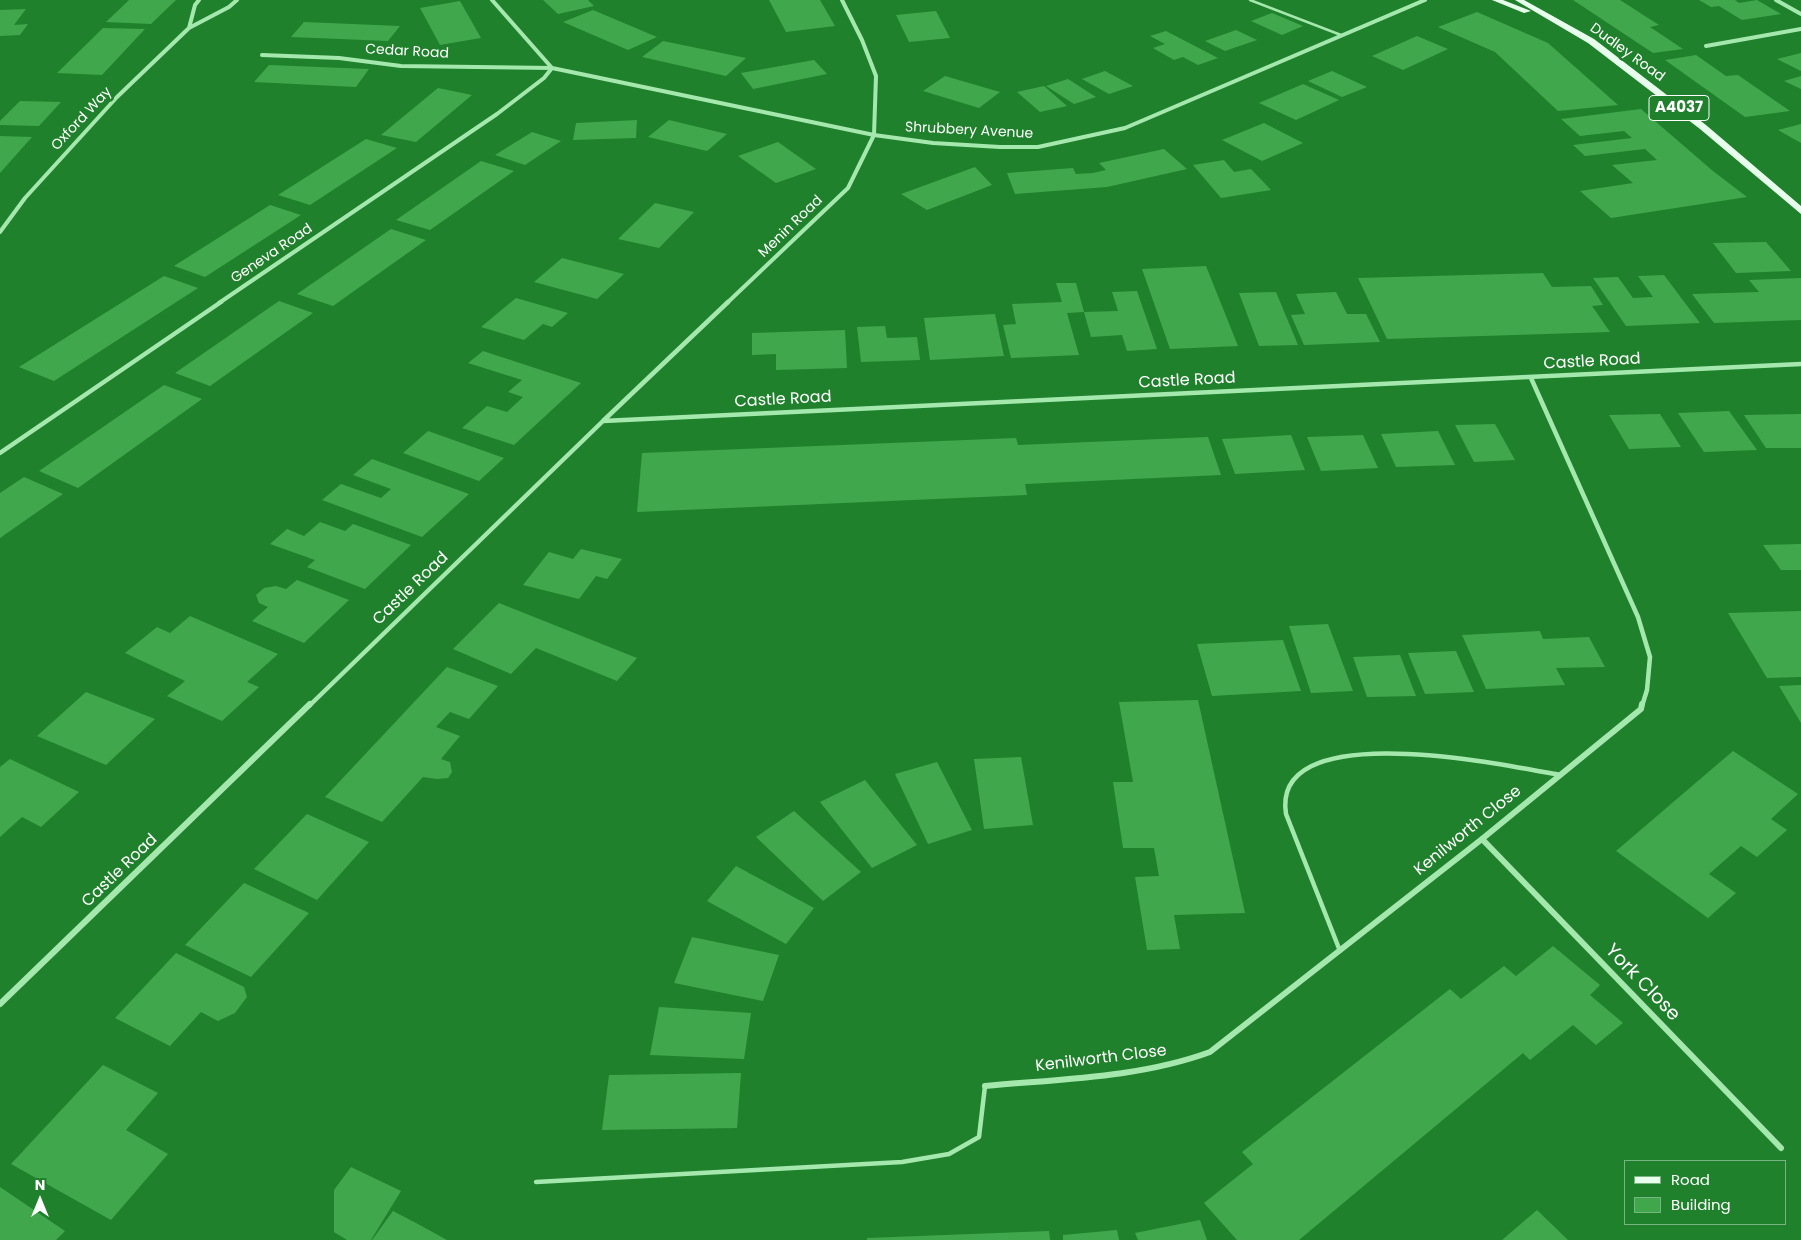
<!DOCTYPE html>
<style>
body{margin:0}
#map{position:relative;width:1801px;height:1240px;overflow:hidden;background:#20812c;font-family:Poppins,sans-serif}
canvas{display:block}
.legend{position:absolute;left:1624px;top:1160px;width:162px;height:65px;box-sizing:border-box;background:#20812c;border:1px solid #79b380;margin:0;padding:6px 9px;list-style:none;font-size:15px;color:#fff}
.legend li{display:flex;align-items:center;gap:10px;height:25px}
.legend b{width:25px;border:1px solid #79b380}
.north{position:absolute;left:15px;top:1175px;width:50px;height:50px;-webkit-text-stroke:4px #20812c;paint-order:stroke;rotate:0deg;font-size:14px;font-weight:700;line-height:20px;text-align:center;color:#fff}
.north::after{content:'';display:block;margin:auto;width:18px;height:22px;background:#fff;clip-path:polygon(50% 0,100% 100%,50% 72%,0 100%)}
</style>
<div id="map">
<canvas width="1801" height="1240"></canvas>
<ul class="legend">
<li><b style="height:6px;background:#e8feec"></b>Road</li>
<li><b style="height:14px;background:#40a74c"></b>Building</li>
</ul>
<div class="north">N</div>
</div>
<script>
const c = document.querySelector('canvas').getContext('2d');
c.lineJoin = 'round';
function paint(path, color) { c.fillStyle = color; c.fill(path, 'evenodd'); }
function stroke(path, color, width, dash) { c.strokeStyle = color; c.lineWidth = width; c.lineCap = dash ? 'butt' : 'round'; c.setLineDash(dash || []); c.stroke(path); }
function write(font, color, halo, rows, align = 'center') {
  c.font = font + ' Poppins,sans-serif'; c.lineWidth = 5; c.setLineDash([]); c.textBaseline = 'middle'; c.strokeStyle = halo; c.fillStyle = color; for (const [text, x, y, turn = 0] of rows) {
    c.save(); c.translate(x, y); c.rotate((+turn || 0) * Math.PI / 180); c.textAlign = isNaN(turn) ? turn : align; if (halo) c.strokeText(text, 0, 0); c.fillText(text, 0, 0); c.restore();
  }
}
const building = new Path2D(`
 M129,0H176L151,24L106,22Z
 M543,0H588L594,6L558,14Z
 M769,0H820L835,26L786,32Z
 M1573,0H1620L1659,25L1650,27L1683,49L1653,53Z
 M1699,0H1735L1739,3L1757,0L1781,14L1742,20L1719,6L1711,7Z
 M460,1L481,38L440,45L420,8Z
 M26,9L14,25L28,24L20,35L0,36V10Z
 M593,10L657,37L628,50L563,22Z
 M936,11L950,38L909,42L896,15Z
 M1477,12L1548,43L1618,105L1558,111L1495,52L1438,27Z
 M1272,13L1303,26L1282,35L1251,21Z
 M304,22L400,26L388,41L291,37Z
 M103,28L145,29L102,75L57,73Z
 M1236,30L1257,40L1225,51L1205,41Z
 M1166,31L1218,58L1198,65L1183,57L1174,60L1153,48L1165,44L1150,36Z
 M1417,36L1448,49L1403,70L1372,56Z
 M663,41L746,58L726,76L642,57Z
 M1801,53V71L1777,59Z
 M1696,55L1726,76L1738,75L1790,111L1745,117L1665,60Z
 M814,60L827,74L753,89L741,73Z
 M269,65L369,69L356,87L254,82Z
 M1105,71L1133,86L1109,94L1082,79Z
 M1332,71L1367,87L1342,97L1308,81Z
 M945,76L1000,92L979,108L923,91Z
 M1801,76V89L1784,81Z
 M1068,79L1096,97L1074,104L1046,86Z
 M1303,84L1339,100L1296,120L1259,103Z
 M1044,86L1067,106L1040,112L1017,92Z
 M438,88L472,95L416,142L381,135Z
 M20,101L61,102L39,126L0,125V121Z
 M1641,109L1713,171L1747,197L1611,218L1580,191L1633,183L1612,165L1657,160L1645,149L1585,156L1573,145L1632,138L1624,131L1580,136L1561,119Z
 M637,120L636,138L573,140L576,123Z
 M669,120L727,134L707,151L648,137Z
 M1264,123L1303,143L1262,161L1222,140Z
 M1801,124V143L1778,130Z
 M532,132L561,141L525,165L495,155Z
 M0,136L32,137L0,173Z
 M366,139L397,148L310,205L278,195Z
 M778,142L816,169L776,183L738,156Z
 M1164,149L1187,169L1107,187L1015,194L1007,173L1073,168L1076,174L1093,173L1106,170L1099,163Z
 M1224,160L1234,172L1251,169L1271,190L1221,198L1193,165Z
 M481,161L514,171L430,230L396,220Z
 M975,167L992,185L927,210L901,194Z
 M655,203L694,212L659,248L618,239Z
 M270,205L301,215L205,277L174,266Z
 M391,229L426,240L333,306L297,294Z
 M1766,242L1791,271L1736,273L1713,243Z
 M562,258L624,274L597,299L534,282Z
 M1206,266L1238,346L1170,349L1142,269Z
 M1543,273L1552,287L1591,286L1603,305L1592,306L1610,332L1387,339L1358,278Z
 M1664,275L1700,323L1626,326L1593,278L1618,277L1633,298L1653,297L1638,276Z
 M164,276L198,288L54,381L19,367Z
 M1801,278V320L1714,323L1692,294L1759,292L1749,280Z
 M1056,283H1076L1084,312L1118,311L1112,292L1137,291L1157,349L1127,351L1122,335L1091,337L1084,312L1067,313L1079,355L1011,358L1003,325L1016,324L1012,304L1062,302Z
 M1276,292L1298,345L1259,346L1239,293Z
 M1336,292L1347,314H1366L1380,342L1304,345L1291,315L1305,314L1296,294Z
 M516,298L568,313L552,327L543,324L524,340L481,327Z
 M279,301L313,313L210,386L175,373Z
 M995,314L1004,356L930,360L924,318Z
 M885,326L887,338L917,337L920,360L861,362L857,327Z
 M845,330L847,368L776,370V354L752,355V333Z
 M483,351L581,383L514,445L462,428L487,406L507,412L523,397L508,392L522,380L468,363Z
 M164,385L202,399L78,488L39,471Z
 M1729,411L1757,450L1704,452L1678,413Z
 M1660,414L1681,447L1629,449L1609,415Z
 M1801,414V448H1766L1744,415Z
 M1495,424L1515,460L1474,462L1455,425Z
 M428,431L504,458L479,481L403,453Z
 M1438,431L1455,465L1396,467L1381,434Z
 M1291,435L1305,470L1235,474L1222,439Z
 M1363,435L1378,468L1321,471L1307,437Z
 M1208,437L1221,475L1025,484L1027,495L637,512L642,453L1016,438L1018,445Z
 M372,459L469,494L422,537L322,500L341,484L381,498L391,489L353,475Z
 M24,477L63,494L0,538V493Z
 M320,522L345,531L353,524L411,545L365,589L307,567L315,560L270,544L287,529L304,536Z
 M1801,544V570H1781L1763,545Z
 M581,549L622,559L607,579L596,576L579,599L523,585L549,552L573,559Z
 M297,580L349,600L304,643L252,621L268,607L259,603L256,595L264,588L276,586L286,589Z
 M499,603L637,658L617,681L536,648L511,674L453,649Z
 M1801,611V677L1767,678L1728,613Z
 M190,616L278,654L247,682L259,687L222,721L167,696L185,681L125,653L157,627L170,633Z
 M1328,624L1353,691L1311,693L1289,626Z
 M1540,631L1543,639L1589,637L1605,667L1556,668L1565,685L1486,689L1462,635Z
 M1283,640L1301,691L1212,696L1197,644Z
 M1456,651L1474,692L1425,694L1408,653Z
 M1400,655L1416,696L1367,697L1353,657Z
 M447,667L498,686L469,719L450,712L436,727L460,736L441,759L450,762L452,772L448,778L437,779L423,777L382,822L325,797Z
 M1801,685V723L1779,686Z
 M86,692L155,719L106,765L37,736Z
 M1198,700L1245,913L1174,915L1180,949L1147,950L1135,877L1159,876L1154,848H1123L1113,782H1133L1119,702Z
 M1733,751L1798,794L1771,819L1787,830L1757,857L1741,846L1709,874L1736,893L1708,918L1616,851Z
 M1021,757L1033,825L984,829L974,759Z
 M10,759L79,792L41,827L22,817L0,837V767Z
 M937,762L972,830L928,844L895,774Z
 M865,780L917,845L872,868L820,802Z
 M794,811L861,872L823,901L756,837Z
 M307,814L369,842L317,900L254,869Z
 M736,866L814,908L786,944L707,901Z
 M244,883L309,913L251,977L185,945Z
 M692,937L779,955L763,1001L674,983Z
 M1553,946L1600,985L1590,995L1623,1023L1596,1045L1573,1025L1530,1060L1523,1053L1299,1240H1237L1204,1203L1253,1164L1242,1152L1450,989L1461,999L1504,966L1516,976Z
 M176,953L244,987L247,997L235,1013L218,1021L201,1012L170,1046L115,1018Z
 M659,1007L751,1013L744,1059L650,1055Z
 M103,1065L158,1093L126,1130L168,1154L111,1220L11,1164Z
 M741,1073L737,1128L602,1130L609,1075Z
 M351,1167L401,1191L371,1240H347L334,1232V1190Z
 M0,1187L65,1231L56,1240H0Z
 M1537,1210L1568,1240H1502Z
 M393,1211L416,1223L447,1240H372Z
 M1200,1220L1207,1240H1138L1135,1233Z
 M1117,1230L1119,1240H1063V1235Z
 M1049,1231L1050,1240H867V1238Z`);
const laneFar1 = new Path2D(`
 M1250,0L1341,35`);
const lane = new Path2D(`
 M1340,951L1286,814C1270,714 1510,766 1560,775
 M536,1182L902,1162L949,1154L979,1137L985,1086`);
const streetFar2 = new Path2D(`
 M492,0L552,68L874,135L933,143L1000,147H1038L1125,128L1425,0
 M1776,0L1801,14
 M189,28L195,5L199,0
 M1706,46L1801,29
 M262,55L339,58L401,66L552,68
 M0,232L25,198L117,97L189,28L229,7L237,0
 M219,303L497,114L544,78L552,68
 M727,303L848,188L874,135L876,76L862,40L842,0`);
const streetFar1 = new Path2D(`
 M1531,378L1638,617L1650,657L1647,690L1642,706
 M603,421L728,302
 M0,453L221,302
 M309,706L603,421L1801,364`);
const street = new Path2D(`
 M1482,839L1781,1148
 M0,1004L310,704
 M985,1086C1060,1079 1139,1078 1210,1052L1482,839L1641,709L1642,704`);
const primary = new Path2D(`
 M1492,0H1503L1531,11L1524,13Z
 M1515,0H1524L1594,39L1706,125L1801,206V214L1700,129L1588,43Z`);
const farStreetnames = [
 ["Cedar Road",407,52,3],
 ["Dudley Road",1627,53,36],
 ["Oxford Way",82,119,-47],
 ["Shrubbery Avenue",969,131,3],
 ["Menin Road",791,227,-44],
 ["Geneva Road",272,254,-34]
];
const shields = [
 [1679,108,60]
];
const shieldNames = [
 ["A4037",1679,108]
];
const streetNames = [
 ["Castle Road",1592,362,-3],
 ["Castle Road",1187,381,-3],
 ["Castle Road",783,400,-3],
 ["Castle Road",411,589,-44],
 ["Kenilworth Close",1468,831,-39],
 ["Castle Road",120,871,-44],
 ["Kenilworth Close",1101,1059,-7]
];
const nearStreetnames = [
 ["York Close",1642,983,46]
];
paint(building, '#40a74c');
stroke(laneFar1, '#a5e8ad', 2.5);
stroke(lane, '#a5e8ad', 4.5);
stroke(streetFar2, '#a5e8ad', 4);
stroke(streetFar1, '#a5e8ad', 4.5);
stroke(street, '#a5e8ad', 6);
paint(primary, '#e8feec');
write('14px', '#fff', '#20812c', farStreetnames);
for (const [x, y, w] of shields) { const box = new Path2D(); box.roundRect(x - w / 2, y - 12.5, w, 25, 4); c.fillStyle = '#20812c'; c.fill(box); stroke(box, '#fff', 1); }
write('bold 15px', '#fff', null, shieldNames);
write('16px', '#fff', '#20812c', streetNames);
write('19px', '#fff', '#20812c', nearStreetnames);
</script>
